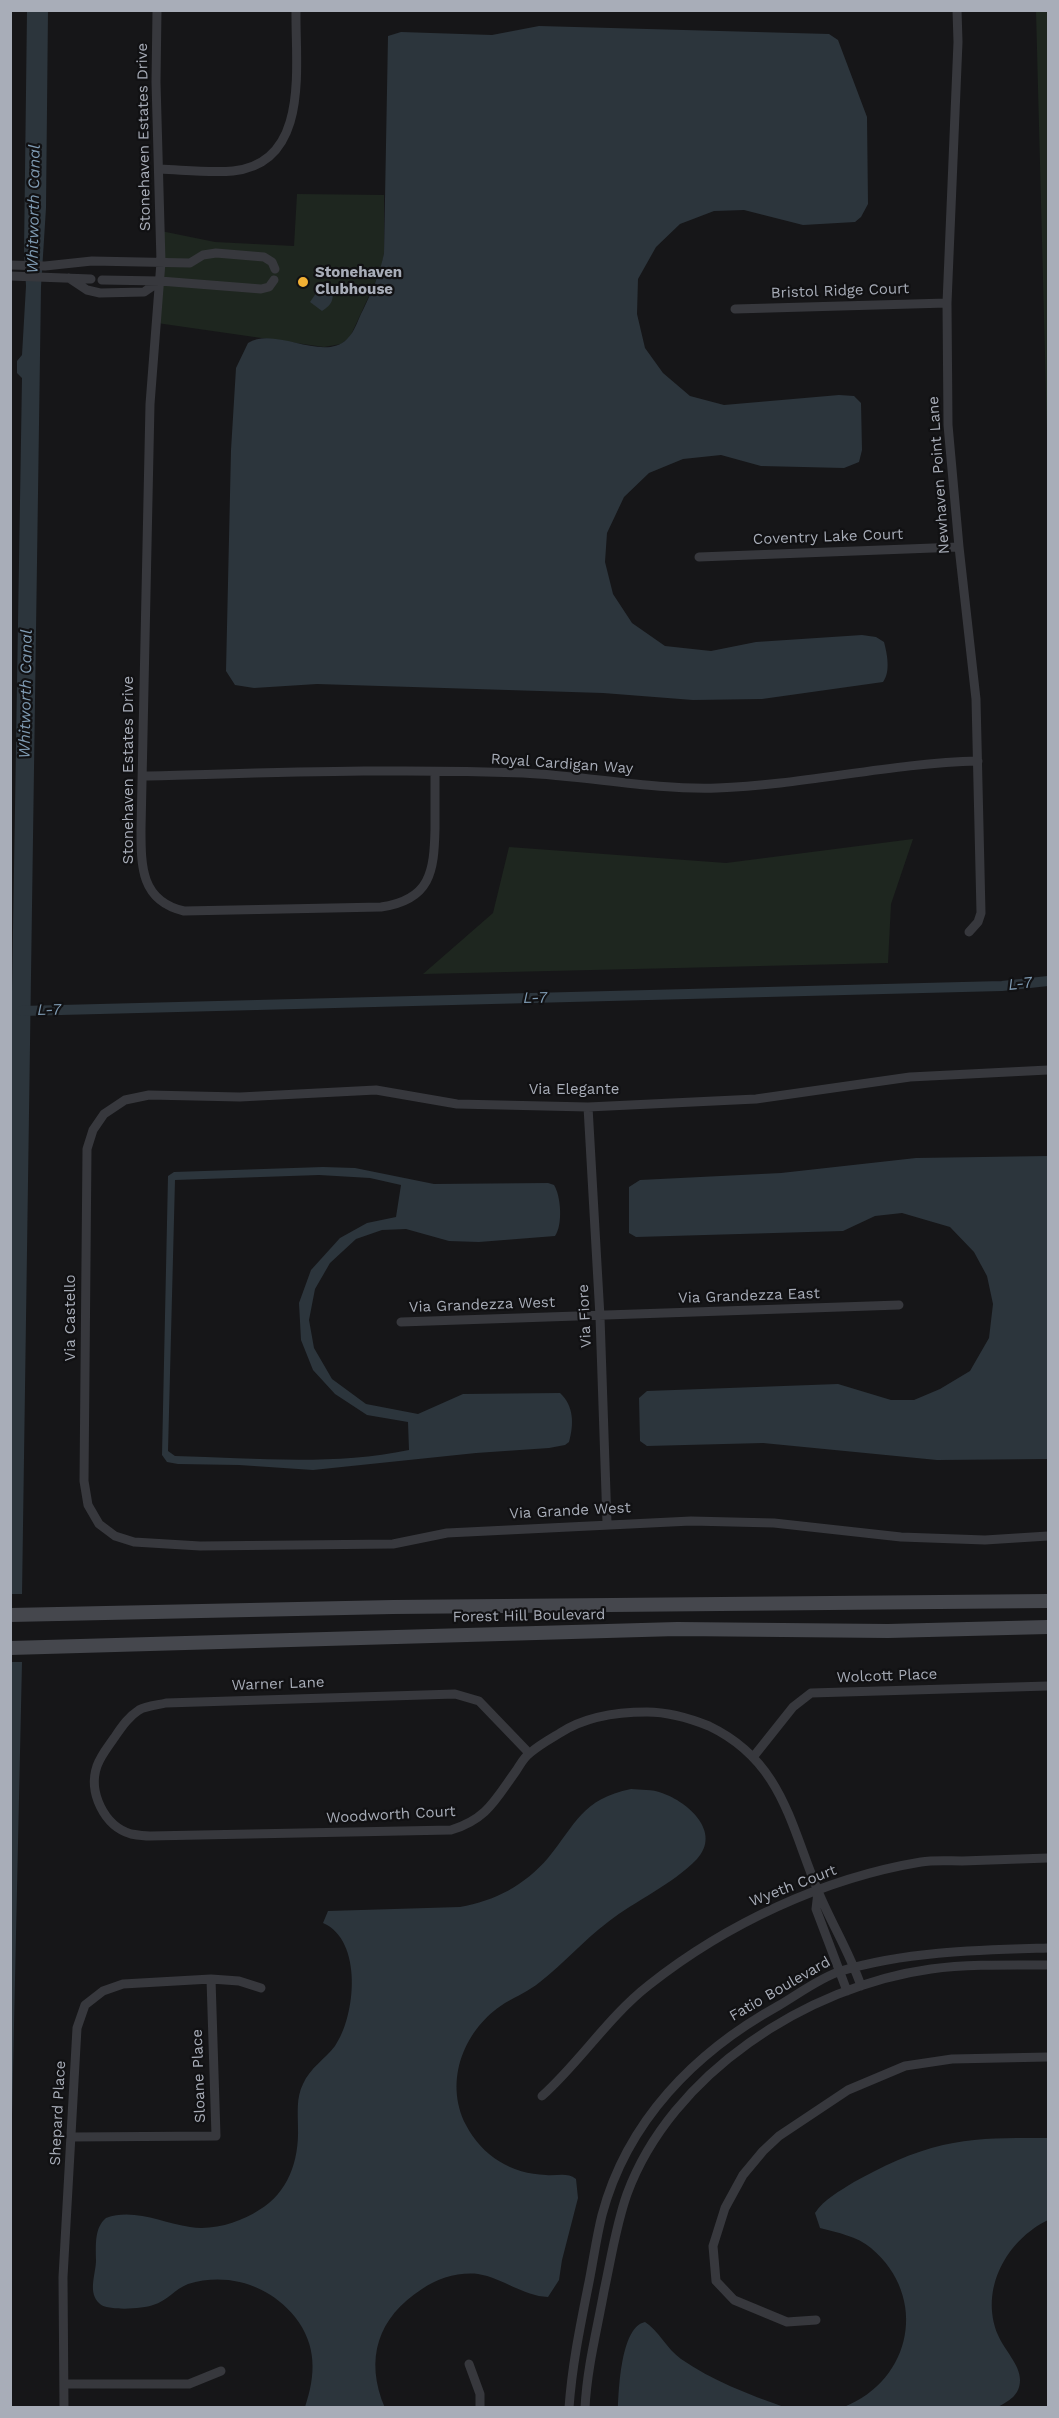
<!DOCTYPE html>
<style>
body{margin:0}
#map{position:relative;width:1059px;height:2418px;overflow:hidden;background:#161618;font-family:"Work Sans",sans-serif}
canvas{display:block}
.frame{position:absolute;inset:0;border:12px solid #a8adb8;pointer-events:none}
</style>
<div id="map">
<canvas width="1059" height="2418"></canvas>
<div class="frame"></div>
</div>
<script>
const c = document.querySelector('canvas').getContext('2d');
c.lineJoin = 'round';
function paint(path, color) { c.fillStyle = color; c.fill(path, 'evenodd'); }
function stroke(path, color, width, dash) { c.strokeStyle = color; c.lineWidth = width; c.lineCap = dash ? 'butt' : 'round'; c.setLineDash(dash || []); c.stroke(path); }
function write(font, color, halo, rows, align = 'center') {
  c.font = font + ' "Work Sans",sans-serif'; c.lineWidth = 4.5; c.setLineDash([]); c.textBaseline = 'middle'; c.strokeStyle = halo; c.fillStyle = color; for (const [text, x, y, turn = 0] of rows) {
    c.save(); c.translate(x, y); c.rotate((+turn || 0) * Math.PI / 180); c.textAlign = isNaN(turn) ? turn : align; if (halo) c.strokeText(text, 0, 0); c.fillText(text, 0, 0); c.restore();
  }
}
const green = new Path2D(`
 M1036,11H1048V471Z
 M297,194L384,195V253L381,270L350,337L341,344L324,347L157,323L161,231L215,242L294,246Z
 M913,839L891,904L888,963L423,974L493,913L509,847L726,863Z`);
const water = new Path2D(`
 M48,10L46,208L41,287L22,1594H11V1052L22,378L17,373V361L22,355L26,286L24,252L27,11Z
 M539,26L829,34L838,40L867,117L868,204L861,217L855,222L803,225L744,210L714,211L680,224L656,247L638,279L637,314L645,348L663,373L690,396L724,405L839,395L854,396L861,403L862,450L859,462L844,468L761,466L721,455L683,459L649,473L624,497L607,533L605,562L613,594L632,623L665,646L711,651L756,642L862,635L876,637L884,642C887,653 891,672 883,682L762,699L693,700L603,693L317,684L254,688L235,685L226,671L231,450L236,368L248,343C276,326 323,363 347,339C355,332 358,319 363,310C372,291 380,274 384,253L388,36L401,32L492,35Z
 M323,283L333,289C333,300 333,304 322,311L310,302Z
 M1048,1156V1459L937,1460L763,1443L647,1446L640,1441L639,1398L647,1391L838,1384L891,1400H914L940,1389L970,1371L989,1338L993,1304L987,1276L974,1252L950,1227L902,1213L875,1216L843,1231L636,1237L629,1233V1187L640,1180L781,1173L916,1158Z
 M323,1167L355,1168L434,1184L548,1183L554,1185C561,1196 563,1225 555,1236L479,1242L449,1241L406,1229L382,1230L356,1239L330,1263L315,1289L309,1320L314,1348L332,1379L366,1404L418,1414L463,1394L560,1393C574,1406 574,1424 569,1442L565,1445L549,1448L476,1453L313,1470L239,1465L178,1464L167,1462L162,1455L168,1176L174,1172ZM319,1175L370,1178L401,1185L396,1217L367,1223L340,1238L311,1270L299,1303L301,1340L313,1370L335,1394L367,1415L408,1422L409,1450C333,1466 252,1458 175,1456L168,1451L175,1180Z
 M11,1662H22L11,2161L10,1662Z
 M631,1789C641,1790 652,1789 662,1793C688,1802 722,1832 697,1859C672,1885 636,1900 608,1922C584,1940 564,1963 540,1982C529,1991 517,1996 505,2003C465,2028 443,2080 466,2125C482,2156 512,2174 546,2175C558,2176 567,2172 576,2179L578,2198L562,2260L559,2280L548,2297C523,2296 503,2278 478,2274C459,2272 438,2278 422,2289C378,2317 364,2359 385,2408L305,2407C316,2375 317,2345 295,2317C269,2285 228,2272 188,2284C175,2289 167,2301 153,2305C143,2309 108,2311 100,2304C87,2293 96,2274 96,2260C96,2246 94,2228 106,2218C134,2208 162,2223 190,2227C213,2231 241,2222 259,2210C288,2193 299,2161 298,2128C298,2113 296,2098 303,2084C310,2068 325,2059 335,2046C356,2016 363,1940 323,1923L328,1911L460,1907C495,1901 525,1885 548,1858C576,1824 582,1799 631,1789Z
 M1048,2138V2220C1007,2240 979,2289 998,2335C1004,2350 1020,2364 1020,2380C1020,2395 1009,2401 998,2407H844C912,2380 929,2297 871,2248C857,2236 838,2233 820,2228L815,2213C824,2199 840,2191 854,2182C881,2167 912,2152 943,2145C977,2137 1014,2138 1048,2138Z
 M645,2322C658,2330 667,2349 681,2359C711,2380 750,2395 784,2407H618C619,2388 621,2327 645,2322Z`);
const canal = new Path2D(`
 M21,1011L1002,986L1048,981`);
const street = new Path2D(`
 M157,10L156,82L161,262L150,404L141,829C141,867 141,901 184,911L381,907C431,900 434,871 435,829C435,810 435,791 435,772
 M957,10L958,42L947,303L948,425L959,547L976,699L981,913L978,922L969,932
 M160,169C184,170 210,173 233,171C311,163 295,65 296,10
 M10,265L45,266L92,261L190,263L203,255L216,253L264,257L272,262L275,269
 M10,276L91,279
 M69,278L87,290L100,293L144,292L160,281
 M102,280L160,281L261,289L269,287L274,280
 M735,309L947,303
 M699,557L959,547
 M143,776C269,773 396,768 523,773C588,776 652,790 717,788C804,785 890,763 978,761
 M1048,1070L910,1077L756,1099L588,1107L457,1104L376,1090L240,1097L149,1095L125,1100L104,1114L93,1130L87,1149L84,1481L88,1505L99,1524L115,1536L134,1542L200,1546L393,1544L447,1533L691,1521L774,1523L901,1537L985,1540L1048,1536
 M588,1107L600,1317L607,1523
 M401,1322L899,1305
 M529,1753L479,1701L455,1694L166,1703C158,1705 146,1706 139,1710C128,1717 121,1728 114,1738C108,1747 101,1755 97,1766C88,1792 104,1826 131,1834C137,1835 144,1836 150,1836L451,1830C487,1819 495,1800 516,1771C520,1765 524,1757 530,1753C539,1745 550,1739 560,1733C586,1716 617,1712 647,1712C669,1712 689,1718 709,1726C782,1761 790,1824 818,1891C831,1923 850,1953 861,1986
 M754,1756L793,1707L811,1693L1048,1686
 M818,1892L816,1909L847,1991
 M542,2096C580,2062 608,2017 649,1985C726,1924 824,1878 921,1862C934,1860 948,1861 962,1861C991,1860 1020,1859 1048,1858
 M72,2137L216,2136L211,1979
 M816,2320L787,2322L734,2300L716,2281L713,2246L725,2208L743,2175L763,2151L779,2136L848,2090L905,2066L952,2059L1048,2057
 M469,2364L480,2394V2408
 M64,2384H189L221,2371
 M64,2408L63,2277L77,2028L85,2005L103,1991L123,1984L211,1979L239,1981L261,1988
 M569,2408C572,2366 580,2327 588,2287C593,2263 596,2239 602,2215C627,2121 695,2052 778,2006C797,1995 821,1977 841,1971C908,1951 980,1950 1048,1948
 M585,2408C587,2368 597,2330 604,2291C611,2259 616,2225 627,2194C671,2074 807,1986 931,1969C969,1964 1010,1965 1048,1965`);
const secondary = new Path2D(`
 M10,1615L393,1607L1048,1601
 M10,1648L677,1629L888,1631L1048,1627`);
const markers = [
 [303,282,6,"#f2b134"]
];
const streetNames = [
 ["Stonehaven Estates Drive",144,137,-91],
 ["Bristol Ridge Court",840,291,-2],
 ["Newhaven Point Lane",939,475,-94],
 ["Coventry Lake Court",828,537,-2],
 ["Royal Cardigan Way",562,764,4],
 ["Stonehaven Estates Drive",129,770,-90],
 ["Via Elegante",574,1090],
 ["Via Grandezza East",749,1296,-2],
 ["Via Grandezza West",482,1305,-2],
 ["Via Fiore",585,1316,-93],
 ["Via Castello",71,1318,-90],
 ["Via Grande West",570,1511,-3],
 ["Forest Hill Boulevard",529,1616,-1],
 ["Wolcott Place",887,1676,-2],
 ["Warner Lane",278,1684,-2],
 ["Woodworth Court",391,1815,-3],
 ["Wyeth Court",793,1886,-21],
 ["Fatio Boulevard",780,1989,-30],
 ["Sloane Place",199,2076,-92],
 ["Shepard Place",58,2113,-87]
];
const poiNames = [
 ["Stonehaven",315,273],
 ["Clubhouse",315,290]
];
const waterNames = [
 ["Whitworth Canal",34,209,-89],
 ["Whitworth Canal",26,694,-89],
 ["L-7",1020,984,-6],
 ["L-7",535,998,-1],
 ["L-7",49,1010,-1]
];
paint(green, '#1e261f');
paint(water, '#2c353c');
stroke(canal, '#2c353c', 10);
stroke(street, '#37383d', 9);
stroke(secondary, '#45474d', 14);
for (const [x, y, r, color] of markers) { const dot = new Path2D(); dot.arc(x, y, r, 0, 2 * Math.PI); c.fillStyle = color; c.fill(dot); stroke(dot, '#111113', 2); }
write('15px', '#a8adb8', '#111113', streetNames);
write('bold 15px', '#a8adb8', '#111113', poiNames, 'left');
write('italic 16px', '#7f9bb3', '#111113', waterNames);
</script>
